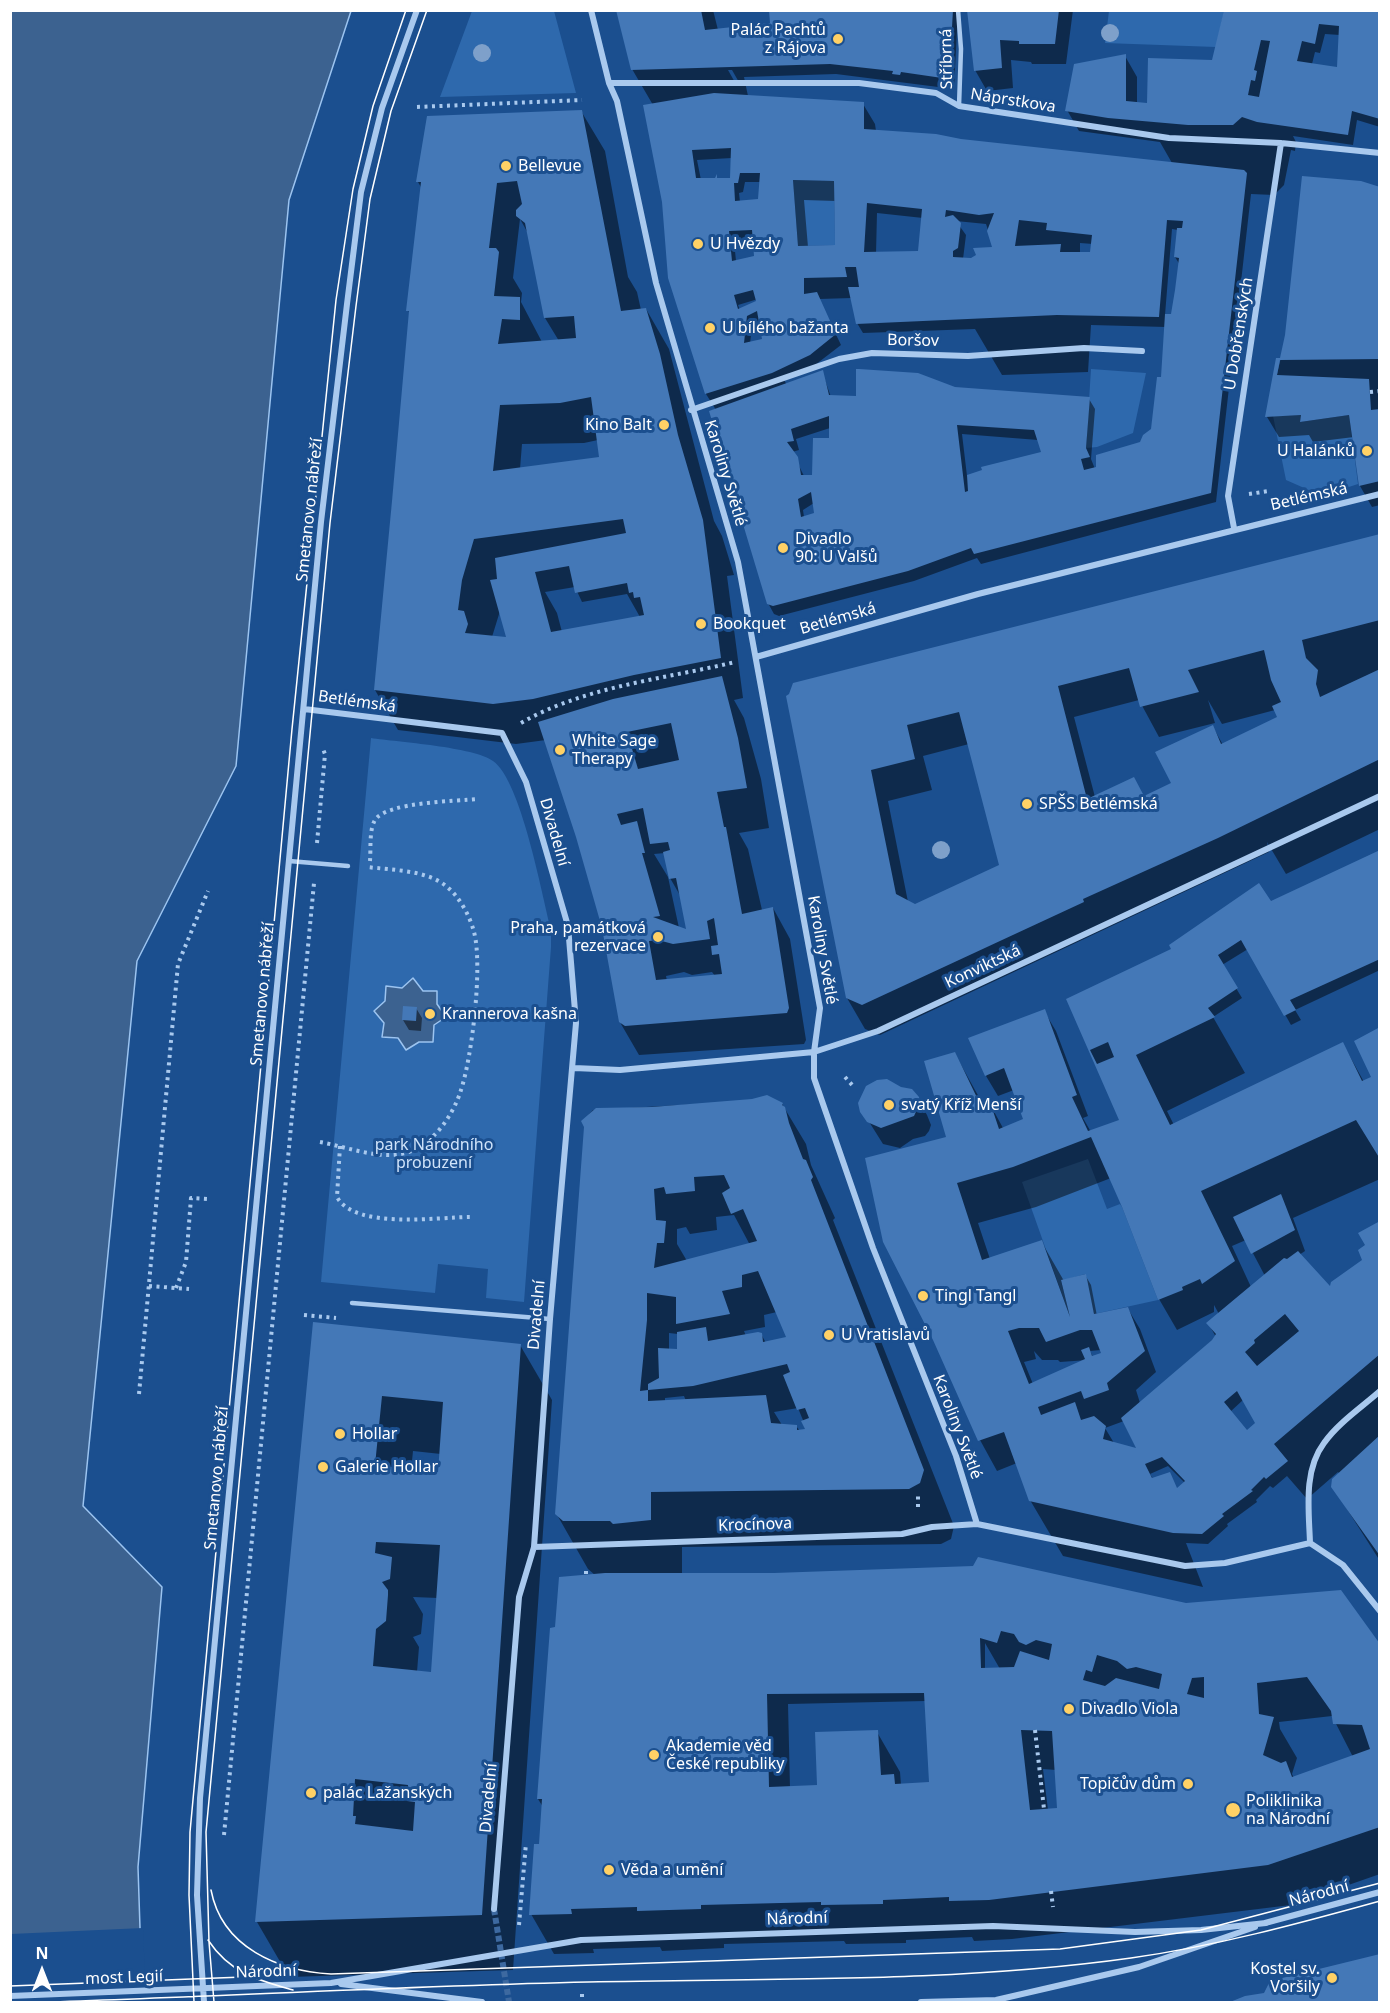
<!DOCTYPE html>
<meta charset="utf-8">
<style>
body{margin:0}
#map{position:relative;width:1390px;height:2013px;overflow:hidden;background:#1b4f8f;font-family:"Noto Sans",sans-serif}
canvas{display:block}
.frame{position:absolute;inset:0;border:12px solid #fff;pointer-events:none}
.north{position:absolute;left:12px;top:1941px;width:60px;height:60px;-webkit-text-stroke:4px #1b4f8f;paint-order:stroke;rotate:0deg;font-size:16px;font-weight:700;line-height:24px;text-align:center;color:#fff}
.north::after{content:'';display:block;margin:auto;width:21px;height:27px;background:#fff;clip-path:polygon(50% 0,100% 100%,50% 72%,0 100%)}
</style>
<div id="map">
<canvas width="1390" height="2013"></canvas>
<div class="frame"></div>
<div class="north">N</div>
</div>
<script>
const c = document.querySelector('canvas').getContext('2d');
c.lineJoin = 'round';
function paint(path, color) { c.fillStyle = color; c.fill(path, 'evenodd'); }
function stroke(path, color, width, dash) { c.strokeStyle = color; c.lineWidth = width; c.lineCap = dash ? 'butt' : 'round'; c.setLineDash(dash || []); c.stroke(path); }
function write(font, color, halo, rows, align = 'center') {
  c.font = font + ' "Noto Sans",sans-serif'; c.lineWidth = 6; c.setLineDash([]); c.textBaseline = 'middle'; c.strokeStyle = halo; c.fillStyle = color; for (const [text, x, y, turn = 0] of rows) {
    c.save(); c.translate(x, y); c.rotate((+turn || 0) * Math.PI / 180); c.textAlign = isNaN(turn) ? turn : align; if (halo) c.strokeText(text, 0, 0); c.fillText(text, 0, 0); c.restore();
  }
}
const green = new Path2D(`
 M472,11H554L576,93L440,97Z
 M1109,11H1224L1216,47L1105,43Z
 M793,180L834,181L835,245L798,246Z
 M1091,369L1146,373L1133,433L1097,447L1086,448Z
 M1301,415L1300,422L1349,415L1358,484L1315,498L1311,491L1286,480L1273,416Z
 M371,738C397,742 475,747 493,761C521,780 542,895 551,930V947L524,1302L486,1298L488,1269L438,1264L435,1293L321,1282ZM413,978L423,991L419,1042L382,1037L384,1023Z
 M1088,1159L1107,1209L1120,1204L1122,1207L1158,1300L1094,1314L1085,1274L1061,1281L1071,1320L1022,1182Z`);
const water = new Path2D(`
 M11,11H351L289,200L236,766L137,961L83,1506L162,1587L138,1867L142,1989L11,2002Z
 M413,978L423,991H437V1004L446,1017L434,1025L433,1042H419L406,1050L398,1038L382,1037L384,1023L374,1011L385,1001L386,986L402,988Z`);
const pier = new Path2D(`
 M143,1928L146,2002H10L11,1934Z`);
const shadow = new Path2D(`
 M618,10H713L718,30L772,25L771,10H958L954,89L836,74L744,77L748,96L863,104L875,124L876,131L1172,163L1160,142L1079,131L1067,110L1125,56L1137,77V104L1148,105L1213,62L1225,10H1380V127L1357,120L1353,145L1293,136L1296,142L1295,151L1291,150L1284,185L1274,195L1251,194L1216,502L981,564L977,558L914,581L779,616L774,614L768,603L716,410L706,394L653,105L632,69ZM1325,34L1340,35L1338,69L1312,64L1315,52L1320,53ZM728,70H732L740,84L737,86ZM732,158V180H701L697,160ZM745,182H760L759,200L740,202L739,193L743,192ZM804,200L836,201V247H808ZM877,213L923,218L919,253L876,254ZM956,221L986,224L994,248L971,260L963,259L966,235ZM1172,229L1178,230L1175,257L1180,265L1172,315H1165ZM754,240L756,257L736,261L734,241ZM1080,243L1093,244L1092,254H1080ZM852,298L857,323L863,333L975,329L1002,375L1088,372L1091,325L1166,327L1163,379L1152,430L1141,443L1095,469L1091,459L1095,409L1089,399L955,389L857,398L831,397L822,372L787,385L784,380L815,365L841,345L819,299ZM758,299L759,301L740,310L738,305ZM760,322L764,347L750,344L752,326ZM830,428V440L813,476H804L792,452L799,450L796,439ZM962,434L1038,440L1043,453L967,476ZM814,503L816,514L804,517L803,510Z
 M968,10H1073L1066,64H1032L1031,62L1011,60L1013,88L987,91L975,70Z
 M581,111L605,151L628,277L637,292L641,310L646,309L669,349L714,521L722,536L734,575L727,576L743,698L734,700L744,718L761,779L769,828L739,833L748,849L762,910L773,908L790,939L806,1040L804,1044L639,1055L621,1024L603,927L578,837L546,740L516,744L398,730L375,690L410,314L408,310L422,189L418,182ZM520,219L529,235L545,318L559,341L542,342L521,302L522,293L513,278ZM598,440L601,458L520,469L522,444L584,443ZM575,587L582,602L627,594L640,617L562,632L557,613L545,592ZM500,611L508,638L492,637ZM665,853L670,878L681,897L687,931L679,928L668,877L654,854ZM684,972L692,975L712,972L715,976L667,981L666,976Z
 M1380,189V505L1372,507L1360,486L1354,437L1313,442L1309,435L1279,437L1267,417L1286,336Z
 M1380,536V829L1286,874L1267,842L1269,852L880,1035L865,1029L847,998L788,697ZM1139,700L1159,737L1215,723L1208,700L1222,724L1275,710L1279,718L1223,745L1213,727L1173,784L1144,798L1095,797L1074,717ZM969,744L1001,865L915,906L908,902L888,801L932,790L923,756Z
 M1380,852V970L1295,1010L1301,1020L1291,1025L1248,949L1222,965L1242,998L1213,1017L1245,1073L1167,1111L1174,1125L1343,1044L1364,1082L1380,1093V1179L1293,1218L1305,1251L1299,1255L1330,1289L1364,1261L1367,1246L1380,1223V1561L1333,1487L1340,1474L1338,1472L1307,1499L1287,1476L1273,1488L1270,1486L1256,1500L1257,1502L1227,1524L1228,1526L1208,1544L1186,1543L1203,1587L1063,1556L1030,1500L1017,1463L997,1471L980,1440L947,1138L955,1054L985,1108L991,1106L1003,1128L1025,1119L1014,1090L998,1096L986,1076L1044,1011L1056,1031L1088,1116L1083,1118L1091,1132L1131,1144L1089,1050L1271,903ZM1111,1178L1159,1299L1177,1330L1214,1312V1305L1219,1314L1208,1323L1216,1337L1140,1403L1136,1390L1156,1372L1140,1329L1128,1309L1097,1316L1091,1285L1085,1275L1064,1281L1041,1241L990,1259L978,1223L1036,1207ZM1246,1240L1265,1276L1251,1287L1232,1246ZM1101,1350L1103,1354L1093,1357L1090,1351ZM1034,1351L1042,1360H1058L1060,1362L1088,1360L1033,1384L1024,1362L1036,1359ZM1243,1400L1257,1424L1246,1432L1230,1412ZM1124,1421L1141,1454L1114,1443L1105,1428ZM1168,1466L1185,1483L1178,1490L1153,1479L1150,1474Z
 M416,1008L422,1018L421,1031L409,1030L403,1020Z
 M915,1094L927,1115L931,1125L929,1131L925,1136L913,1139L900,1148L883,1144L861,1109Z
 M752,1101L782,1104L806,1144L811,1165L835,1218L833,1220L954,1526L951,1539L941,1544L682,1547V1575L1380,1647V1874L1291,1905L1012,1939L974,1941L972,1937L906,1940V1943L846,1944L844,1941L724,1944V1948L662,1951L660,1947L593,1949L594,1953L554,1954L531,1914L541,1846L543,1807L538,1799L556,1628L595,1575L588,1569L556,1513L585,1127L583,1121L593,1110ZM734,1215L750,1245L687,1261L677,1244V1229L686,1227L690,1234L717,1230L716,1217ZM777,1312L788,1338L766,1343L761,1334L746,1336L744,1331L765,1327L764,1315ZM669,1333L678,1334V1356L669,1350ZM684,1396L686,1401L665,1402V1398ZM798,1408L807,1430L800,1431L796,1426L782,1425L774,1412ZM985,1643L1000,1669L985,1670ZM926,1701L931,1784L901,1785L900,1772L877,1732L819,1787L790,1788L788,1704ZM1332,1716L1353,1757L1294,1778L1292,1774L1297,1758L1280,1729L1279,1722ZM1043,1769L1056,1770L1059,1809L1048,1810Z
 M314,1324L520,1345L552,1400L513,1970L289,1977L257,1922ZM413,1451L441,1454L440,1473L411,1471ZM413,1597L438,1598L432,1673L417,1672L419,1647L413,1637L421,1634L423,1614Z
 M1380,1956V2002H1232L1265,1995Z`);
const building = new Path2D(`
 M616,10H701L705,30L770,23L769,10H953L949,79L901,72L900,75L892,74L893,71L830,64L631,70Z
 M967,10H1059L1055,44H1019V41L1000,40L1002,68L974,71Z
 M1224,10H1380V119L1352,111L1348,135L1257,122L1242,117L1233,125H1188L1108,118L1065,111L1074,64L1126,54V101L1147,103L1148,58L1212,60ZM1319,24L1339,26L1337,67L1297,61L1302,41L1315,44ZM1261,40L1270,41L1259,97L1248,95L1251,80L1255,81L1257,71L1254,70Z
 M714,93L864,102V129L936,134L961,139L1244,170L1247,173L1211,493L974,554L971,548L908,571L773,606L767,604L709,411L823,370L829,395L856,396V369H859L918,373L955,387L1090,397L1086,448L1090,457L1081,459L1084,470L1096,467V455L1140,442L1143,435L1151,429L1157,377H1161L1165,314H1171L1175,290L1179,258L1174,257L1177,228H1182L1183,221L1167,220L1159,317L1057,315L856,324L848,287H859L856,267H845L847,277L804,278V294L817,292L836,334L810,355L772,373L705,394L668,278L662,202L643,105ZM731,148L730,178H717V174L715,178H696L692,150ZM740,173H760L758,199L735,201L734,183H738ZM793,180L834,181L835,245L798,246ZM867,203L922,209L918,251L864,252ZM946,210L979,215L994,213L987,231L992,247L973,248L976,255L971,258L953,257V251L958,248L961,223L953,215L945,217ZM1019,220L1047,223L1046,230L1092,235L1090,252H1060L1061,244L1015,246ZM752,230L754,256L732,261L729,231ZM753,290L756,301L738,309L734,295ZM757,311L762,339L744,343L747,316ZM829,416V438H813L812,475H801L798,457L787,442L794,441L791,429ZM957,425L1034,430L1041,452L981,467L982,470L967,475L968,491L965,492ZM811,492L814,513L801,517L798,499Z
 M582,110L621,311L646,308L660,354L678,435L703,520L721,658L634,675L533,699L493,704L374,690L392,501L409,311H406L421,182H416L427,116ZM517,181L522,204L516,210V216L525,223L544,318L574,316L576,338L498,344L502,319L520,320V297L494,296L499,252L496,248H489L497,183ZM591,397L599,457L493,471L500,405L560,403ZM623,519L626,533L495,558L497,579L490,580L506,637L465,633L468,624L464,611L458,610L462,580L474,539ZM569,566L575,593L627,583L629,593L633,592L634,598L640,597L644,615L551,632L535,572Z
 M1302,176L1361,181L1380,187V359L1280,360L1277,375L1369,379L1371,410L1380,409V481L1359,486L1349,415L1300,422L1301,415L1265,417L1276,358H1280L1285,335Z
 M1380,534V620L1302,640L1306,658L1318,670L1316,684L1320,697L1380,669V759L1218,838L1083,899L1084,902L862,1005L846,998L786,696L789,694L793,683ZM1264,650L1271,680L1281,702L1272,706L1277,717L1221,744L1213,725L1155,752L1171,783L1144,796L1134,777L1087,799L1058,686L1129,668L1140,707L1199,692L1188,670ZM959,712L999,865L915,904L896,894L871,770L915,759L907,725Z
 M722,676L738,738L747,788L717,792L724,827H726L742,914L773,907L789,1008L787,1013L625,1026L619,1022L602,928L576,837L538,722L613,699ZM671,723L679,760L638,769L627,732ZM643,808L650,844L668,842L670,850L663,852L669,879L676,878L686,929L653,917L660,916L642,853H645L637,821L621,825L617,814ZM714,918L718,945L711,946L712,955L719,954L722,974L656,980L649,941L658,940L673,944L710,939L707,921Z
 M1380,850V959L1290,1000L1296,1010L1284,1016L1241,940L1218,955L1238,988L1208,1008L1215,1017L1136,1055L1170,1125L1343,1042L1362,1081L1371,1077L1354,1041L1380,1027V1159L1356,1120L1201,1191L1235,1261L1202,1284L1200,1279L1182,1287L1183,1290L1158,1300L1122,1207L1091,1137L1013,1167L957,1183L982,1260L1042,1240L1070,1317L1061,1280L1086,1274L1094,1314L1128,1307L1145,1351L1107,1383L1109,1390L1084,1399L1081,1391L1038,1407L1041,1415L1075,1402L1081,1420L1094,1416L1106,1426L1103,1439L1136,1448L1121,1418L1212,1340L1216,1334L1206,1323L1284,1258L1287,1259L1298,1251L1330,1286L1331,1282L1362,1260L1358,1250L1365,1245L1358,1233L1380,1221V1354L1274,1444L1288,1461L1266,1479L1264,1477L1251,1490L1253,1491L1222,1514L1224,1516L1202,1534L1173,1533L1029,1501L1004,1432L978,1441L933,1340L883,1242L865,1158L946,1137L924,1061L955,1052L982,1108L991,1105L999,1129L1023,1119L1004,1068L985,1076L968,1038L1045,1009L1077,1095L1072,1097L1088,1131L1119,1120L1066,999L1171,949L1169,945L1259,883L1271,901ZM1108,1042L1114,1057L1097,1064L1090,1050ZM1285,1314L1299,1331L1257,1366L1245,1352L1255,1343L1254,1340ZM1019,1328H1039L1046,1342L1080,1330H1092L1101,1353L1092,1356L1089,1347L1081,1350L1085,1359L1029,1384L1008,1331ZM1237,1391L1255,1423L1247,1430L1224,1402ZM1162,1457L1185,1481L1177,1488L1170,1472L1152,1478L1145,1464Z
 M403,1006L417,1007L416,1021L402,1020Z
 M887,1079L901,1087L912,1089L919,1097L920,1103L914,1116L881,1128L867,1122L860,1112L858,1103L866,1086L877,1080Z
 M767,1095L783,1103L782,1105L785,1107L789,1123L803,1159L806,1160L813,1177L811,1180L924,1470L920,1483L909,1489L651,1492V1520L613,1524L610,1521H563L555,1514L584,1127L581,1121L596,1108L652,1107L752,1099ZM724,1175L730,1188L722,1193L731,1214L743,1209L757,1241L654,1268L657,1243H664L666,1221L656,1220L654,1189L664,1187L666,1194L695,1191L694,1177ZM758,1271L786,1337L763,1342L762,1333L758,1332L708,1341L706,1327L677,1332V1349L658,1348L659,1378L648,1384V1390L693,1386L787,1364L790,1372L783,1375L797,1410L805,1408L809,1418L801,1421L805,1429L797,1430V1425L771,1423L766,1395L648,1401V1390L640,1391L647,1320V1293L676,1297V1324L730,1314L722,1291L742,1287V1275Z
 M1281,1194L1295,1230L1251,1254L1233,1217Z
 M313,1322L521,1344L482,1915L255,1922ZM382,1396L443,1402L438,1472L375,1465ZM376,1542L440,1545L431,1672L373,1666L376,1629L386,1621L388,1595V1590L382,1582L390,1579L392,1557L375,1553ZM355,1779L408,1785L407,1801L415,1802L413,1831L355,1824L356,1816H353Z
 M1380,1435V1556L1331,1487L1332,1479Z
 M978,1557L1186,1603L1341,1590L1380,1644V1827L1268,1865L989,1900L949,1901V1897L883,1900V1904L821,1905V1902L701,1905V1909L637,1911V1907L571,1909L572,1914L529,1915L534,1844H539L542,1799H537L550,1628L555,1627L559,1577L605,1573H774L973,1566ZM1001,1631L1014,1634L1019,1642L1026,1645L1036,1640L1052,1644L1049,1660L1020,1651L1014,1667L981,1668L980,1638L997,1643ZM1097,1655L1117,1661L1127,1669L1136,1667L1162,1674L1159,1689L1116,1678L1105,1686L1083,1680L1086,1670L1092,1672ZM1204,1677V1698L1187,1694L1192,1678ZM1307,1677L1331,1711L1333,1724L1362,1725L1370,1749L1292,1777L1286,1761L1281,1763L1263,1755L1274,1717L1259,1714L1257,1683ZM924,1693L929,1782L895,1784L894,1774L881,1775L878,1730L815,1732L817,1785L769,1787L767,1694ZM1021,1730L1052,1731L1057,1808L1030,1810Z
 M1380,1954V2002H1230L1245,1996L1264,1993L1270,1981Z`);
const minorTunnel = new Path2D(`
 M494,1909L509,2002`);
const path = new Path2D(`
 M417,107L582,100
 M1370,392L1380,391
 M1249,494L1269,491
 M521,723C585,686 665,679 735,662
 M317,843L325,754L323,749
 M370,861C371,849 369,830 375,820C386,802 457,801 478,799
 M845,1077L854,1087
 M320,1142C348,1147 386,1163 414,1150C436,1140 454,1113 461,1090C472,1057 483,965 474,932C470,916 459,896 446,886C427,870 391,870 367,867
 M340,1146L337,1197C355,1230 438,1217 470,1217
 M149,1286L189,1289
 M176,1288L186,1262L191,1198L208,1199
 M304,1315L336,1318
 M139,1394L178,964L208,891
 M918,1507V1496
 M586,1571V1576
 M1035,1730L1044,1809
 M224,1835L314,883
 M1051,1891L1053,1907
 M519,1925L526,1843
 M582,1994V2002`);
const service = new Path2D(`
 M958,10L961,49L959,106
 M289,861L348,866
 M352,1303L550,1319`);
const minor = new Path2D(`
 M591,10L609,83L617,101L656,283L738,562L820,1008L814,1052V1078L873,1248L956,1456L977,1524L1185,1566L1225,1563L1310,1543L1343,1565L1380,1611
 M609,83H859L936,93L959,106L1169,138L1281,143L1380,153
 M691,410L839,359L872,353L968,356L1084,348L1142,351
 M1234,528L1228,496L1281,143
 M756,657L978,594L1380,494
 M304,709L502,733L526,782L568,926L576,1023L550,1319L534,1547L519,1597L494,1909
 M574,1068L620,1070L814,1052L878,1031L1380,796
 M1310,1543C1309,1511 1303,1471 1324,1443C1338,1423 1362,1407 1380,1391
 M534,1547L902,1534L932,1527L977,1524
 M1265,1923L1380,1892
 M341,1984L482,2002
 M10,1996L331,1983L581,1940L993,1926L1135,1932L1201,1930L1266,1923
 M204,2002L197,1895L200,1798L321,522L347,304L361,192L382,108L417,10
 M921,2002L996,2000L1139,1967L1255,1927`);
const tram = new Path2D(`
 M211,1890C222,1948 279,1971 331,1974L1060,1949L1201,1930L1380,1883
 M208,1940C230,1973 257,1980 293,1990
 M10,1986L295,1975
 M51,2002C230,1996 409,1986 588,1982C768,1978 952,1983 1131,1958C1216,1946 1297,1924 1380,1901
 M194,2002L189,1895L190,1832L292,729L336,300L353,189L373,106L406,10
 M214,2002L209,1942L206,1832L330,523L356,306L370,199L391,111L427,10`);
const trees = [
 [1110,33],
 [482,53],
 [941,850]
];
const markers = [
 [838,39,6,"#ffd166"],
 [506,166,6,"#ffd166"],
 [698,244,6,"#ffd166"],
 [710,328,6,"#ffd166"],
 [664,425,6,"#ffd166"],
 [1367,451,6,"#ffd166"],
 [783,548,6,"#ffd166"],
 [701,624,6,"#ffd166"],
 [560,750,6,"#ffd166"],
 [1027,804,6,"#ffd166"],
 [658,937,6,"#ffd166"],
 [430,1014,6,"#ffd166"],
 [889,1105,6,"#ffd166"],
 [923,1296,6,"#ffd166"],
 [829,1335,6,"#ffd166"],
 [340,1434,6,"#ffd166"],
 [323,1467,6,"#ffd166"],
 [1069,1709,6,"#ffd166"],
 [654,1755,6,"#ffd166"],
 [1188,1784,6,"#ffd166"],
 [311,1793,6,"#ffd166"],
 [1233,1810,8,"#ffd166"],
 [609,1870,6,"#ffd166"],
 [1332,1978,6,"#ffd166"]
];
const poiNames = [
 ["Palác Pachtů",826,30,"right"],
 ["z Rájova",826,48,"right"],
 ["Bellevue",518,166],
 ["U Hvězdy",710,244],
 ["U bílého bažanta",722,328],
 ["Kino Balt",652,425,"right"],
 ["U Halánků",1355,451,"right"],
 ["Divadlo",795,539],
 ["90: U Valšů",795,557],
 ["Bookquet",713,624],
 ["White Sage",572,741],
 ["Therapy",572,759],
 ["SPŠS Betlémská",1039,804],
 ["Praha, památková",646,928,"right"],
 ["rezervace",646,946,"right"],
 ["Krannerova kašna",442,1014],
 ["svatý Kříž Menší",901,1105],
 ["Tingl Tangl",935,1296],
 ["U Vratislavů",841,1335],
 ["Hollar",352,1434],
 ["Galerie Hollar",335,1467],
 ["Divadlo Viola",1081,1709],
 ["Akademie věd",666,1746],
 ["České republiky",666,1764],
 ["Topičův dům",1176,1784,"right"],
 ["palác Lažanských",323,1793],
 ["Poliklinika",1246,1801],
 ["na Národní",1246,1819],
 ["Věda a umění",621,1870],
 ["Kostel sv.",1320,1969,"right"],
 ["Voršily",1320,1987,"right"]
];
const streetNames = [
 ["Stříbrná",947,59,-91],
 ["Náprstkova",1013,101,9],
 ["U Dobřenských",1239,334,-81],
 ["Boršov",913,341,1],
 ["Karoliny Světlé",725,473,73],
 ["Betlémská",1309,497,-13],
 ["Smetanovo nábřeží",310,510,-84],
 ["Betlémská",838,619,-16],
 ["Betlémská",357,702,8],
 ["Divadelní",554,832,74],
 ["Karoliny Světlé",822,950,80],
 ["Konviktská",983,967,-25],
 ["Smetanovo nábřeží",263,994,-85],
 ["Divadelní",537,1315,-85],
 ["Karoliny Světlé",957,1427,69],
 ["Smetanovo nábřeží",217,1478,-85],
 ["Krocínova",755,1525,-2],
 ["Divadelní",489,1798,-85],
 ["Národní",1319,1894,-15],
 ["Národní",797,1919,-2],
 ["Národní",266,1972,-2],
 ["most Legií",124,1978,-2]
];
const parkNames = [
 ["park Národního",434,1145],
 ["probuzení",434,1163]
];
paint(green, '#2e69ad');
paint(water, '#3c6290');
stroke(water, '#9cc4f0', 1.5);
paint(pier, '#1b4f8f');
paint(shadow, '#0007');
paint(building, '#4478b7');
stroke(minorTunnel, '#3d69a0', 6, [6, 3]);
stroke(path, '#a9c9ee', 4, [3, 4.5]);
stroke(service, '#a9c9ee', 4.5);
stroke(minor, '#a9c9ee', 6);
stroke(tram, '#fff', 1.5);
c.fillStyle = '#7ea0ca';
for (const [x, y] of trees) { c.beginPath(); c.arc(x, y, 9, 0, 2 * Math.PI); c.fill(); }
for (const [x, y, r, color] of markers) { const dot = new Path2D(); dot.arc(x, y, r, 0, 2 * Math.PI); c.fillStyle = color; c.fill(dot); stroke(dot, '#1b4f8f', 2); }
write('16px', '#fff', '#1b4f8f', poiNames, 'left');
write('16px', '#fff', '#1b4f8f', streetNames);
write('16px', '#cfe3fa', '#1b4f8f', parkNames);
</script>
